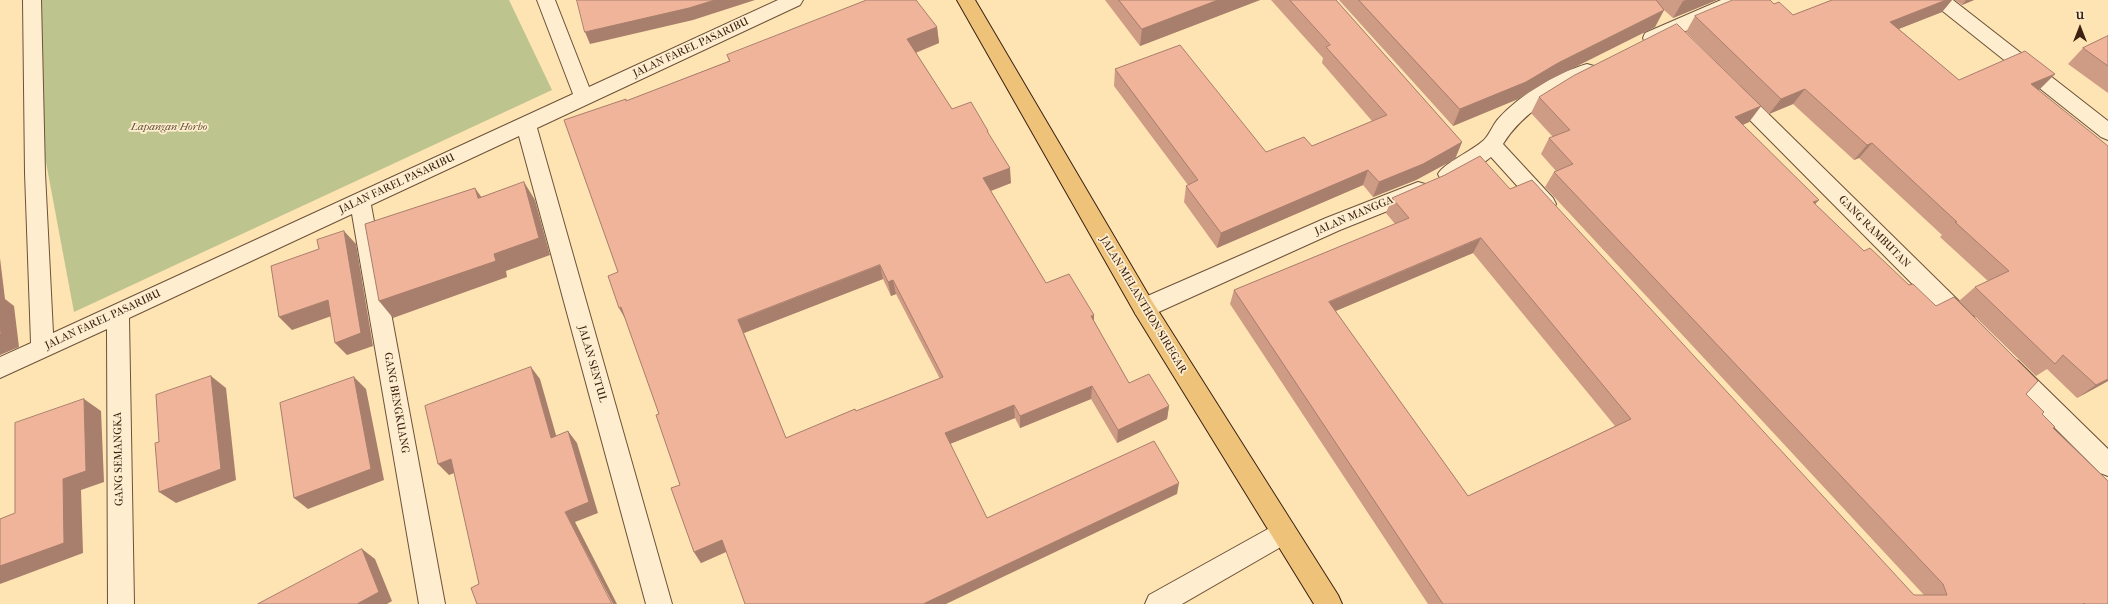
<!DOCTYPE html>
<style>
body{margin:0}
#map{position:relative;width:2108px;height:604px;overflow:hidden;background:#fee3b3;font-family:"IM FELL French Canon",serif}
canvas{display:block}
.north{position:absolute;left:2060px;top:8px;width:40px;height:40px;-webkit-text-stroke:3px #feedce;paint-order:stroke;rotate:0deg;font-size:11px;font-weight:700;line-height:16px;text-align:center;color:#3b2112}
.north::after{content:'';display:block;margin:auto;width:14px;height:18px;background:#3b2112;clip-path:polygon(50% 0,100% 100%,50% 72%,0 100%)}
</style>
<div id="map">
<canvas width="2108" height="604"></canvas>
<div class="north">U</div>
</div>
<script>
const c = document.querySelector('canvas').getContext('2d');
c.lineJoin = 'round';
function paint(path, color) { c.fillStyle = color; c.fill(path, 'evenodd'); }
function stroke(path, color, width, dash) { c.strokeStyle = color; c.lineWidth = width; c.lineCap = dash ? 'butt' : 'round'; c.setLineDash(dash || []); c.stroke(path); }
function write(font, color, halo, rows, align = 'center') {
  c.font = font + ' "IM FELL French Canon",serif'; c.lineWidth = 3.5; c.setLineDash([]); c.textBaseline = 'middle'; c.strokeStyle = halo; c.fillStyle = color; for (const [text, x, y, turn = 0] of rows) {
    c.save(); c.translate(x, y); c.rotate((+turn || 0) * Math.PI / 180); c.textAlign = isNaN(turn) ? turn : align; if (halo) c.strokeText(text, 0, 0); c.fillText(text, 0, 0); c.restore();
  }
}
const green = new Path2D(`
 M37,0H509L552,90L74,312L39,125Z`);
const minor = new Path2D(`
 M23,0H41L45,173L53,333L573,94L537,0H555L589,87L778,0H803L800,5L537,128L672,604H646L519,136L371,205L445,604H419L352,214L129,318L134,604H108L107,329L0,378V357L31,343L25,173Z
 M1721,0H1747L1744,5L1659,43L1652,45L1645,43L1643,38L1645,33Z
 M1932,0H1953L2108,121V140L2101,137L1935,5Z
 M1587,64L1594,66L1597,71L1594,76C1559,93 1524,110 1503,144L1553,198L1556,204L1553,210L1546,212L1539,210L1491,157C1478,167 1457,185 1441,180L1438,174C1444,163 1472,151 1484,140C1490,134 1493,124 1499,118C1521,94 1556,73 1587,64Z
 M1734,85L1741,87L1973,315L1976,322L1973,329L1965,331L1957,329L1727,97L1724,92L1727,87Z
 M1418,182L1425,184L1428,190L1425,196L1340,230L1152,315L1144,317L1136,315L1133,308L1136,301L1326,218Z
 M2010,358L2018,361L2108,449V476L2100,473L2002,375L1999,368L2002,361Z
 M1284,520L1293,524L1296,532L1293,540L1182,604H1145L1149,595Z`);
const major = new Path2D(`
 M957,0H975L1152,301L1338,595L1342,604H1314L1136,315Z`);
const wall = new Path2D(`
 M1105,0H1260L1140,46Z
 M1271,0H1336L1462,142L1455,159L1416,180L1373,197L1363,185L1217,248L1184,202L1186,186L1188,185L1114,86L1115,69L1266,152L1312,146L1372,121L1322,63L1323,58Z
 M1339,0H1717L1673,18L1664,10L1655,27L1549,80L1518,99L1453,126Z
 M1832,0H1952L1942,12L1899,29L1959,80L2055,74L2038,90L2108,381L2077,398L2047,369L2036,376L1959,301L1975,287L1988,281L1940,237L1942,235L1859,158L1854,160L1793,104L1769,114L1686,32L1695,16L1774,4L1793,15Z
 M1955,0H1974L1962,5Z
 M937,27L939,43L916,53L952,109L988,131L989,135L1011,183L991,191L1046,283L1094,315V321L1129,383L1169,406L1167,419L1117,443L1091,399L1020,428L1015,418L950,444L987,518L1177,494L726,552L701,563L694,552L680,485L618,272L627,101L729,61L727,55ZM883,279L891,296L896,294L940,379L786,438L744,333Z
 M2108,36V93L2068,64L2083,48Z
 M1539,97L1761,106L1749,122L1743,125L1815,204L1864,251L1909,285L2026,394L2053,428L2108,604H1428L1230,304L1234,290L1395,224L1386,213L1392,198L1510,189L1914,595H1924L1545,187L1554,172L1556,171L1541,154L1549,138L1553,137L1531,113ZM1473,253L1615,426L1468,496L1335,311Z`);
const shadedWall = new Path2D(`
 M715,0H755L693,20L590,44L585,32Z
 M1218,0H1260L1140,46L1142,29Z
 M1686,0H1717L1673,18L1683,1Z
 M1946,0H1952L1942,12L1878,37L1890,22Z
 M1966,0H1974L1962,5Z
 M1664,10L1655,27L1549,80L1518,99L1453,126L1460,109L1558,63Z
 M937,27L939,43L909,55L907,39Z
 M2055,74L2039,90L2016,100L2031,84Z
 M1805,89L1793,104L1769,114L1781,99Z
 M1761,106L1749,122L1723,133L1735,117Z
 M1462,142L1455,159L1416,180L1373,197L1379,182Z
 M1872,143L1859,158L1854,160L1867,145Z
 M1010,168L1011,183L985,193L983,178Z
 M1368,170L1363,185L1217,248L1221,233Z
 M524,182L535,200L550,255L506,271L507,277L393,318L379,301L494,254Z
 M475,188L487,205L478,198Z
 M1819,200L1805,215L1813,202Z
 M344,231L356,244L373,346L347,355L335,343Z
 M1481,238L1473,253L1324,316L1329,302Z
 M0,258L5,299L14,306L19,347L0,355Z
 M880,265L883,279L744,333L738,320Z
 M893,280L896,294L891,296L888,282Z
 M328,300L340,313L292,330L279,317Z
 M621,307L627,322L619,308Z
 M1094,315V328L1091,316Z
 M531,367L540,379L560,449L551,438Z
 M211,376L226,388L236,480L176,503L159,492Z
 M354,377L366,389L384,480L308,509L294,498Z
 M2108,379V381L2077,398L2096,385Z
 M1092,386L1091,399L1020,428V416Z
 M84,399L101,411L104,482L81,490L83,553L0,584V566L63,479Z
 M1014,405L1015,418L947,445L945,433Z
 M1169,406L1167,419L1117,443L1118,430Z
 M568,431L577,443L598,513L575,522L617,604H613L565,512Z
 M451,459L462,470L449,475L438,464Z
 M1179,483L1177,494L946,604H923Z
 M722,540L728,551L701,563L694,552Z
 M362,549L375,559L392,601L387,604H357Z`);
const building = new Path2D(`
 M577,0H715L689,8L585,32Z
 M867,0H916L937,27L907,39L952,109L971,102L988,131H987L1010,168L983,178L1046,283L1069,274L1094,315L1091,316L1129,383L1149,374L1169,406L1118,430L1092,386L1020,416L1014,405L945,433L987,518L1154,441L1179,483L923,604H745L722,540L694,552L671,488L680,485L656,415L659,414L621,307L619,308L608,276L618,272L564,120L626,99V101L730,61L727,55ZM880,265L888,282L893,280L943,377L856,411L855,409L786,438L738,320Z
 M1119,0H1218L1142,29Z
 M1290,0H1336L1462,142L1423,164L1379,182L1368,170L1221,233L1186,186L1198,180L1115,69L1180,45L1266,152L1304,137L1312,146L1387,115L1326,47L1330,45Z
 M1359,0H1656L1664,10L1558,63L1526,82L1460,109Z
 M1733,0H1770L1774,4L1779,2L1793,15L1832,0H1946L1890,22L1959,80L2025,51L2055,74L2031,84L2108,146V379L2096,385L2063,355L2055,364L1975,287L2009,271L1955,222H1957L1872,143L1867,145L1805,89L1781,99L1695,16Z
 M1677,24L1761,106L1735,117L1819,200L1813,202L1864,251L1870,248L1909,285L1913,284L1936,306L1954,297L2038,381L2026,394L2044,412L2042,414L2055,427L2053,428L2108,481V604H2085L2084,603L2083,604H1443L1234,290L1409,218L1392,198L1445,175L1480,156L1510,189L1532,180L1914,595H1947L1943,584L1554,172L1573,164L1549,138L1570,130L1539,97L1573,76ZM1481,238L1631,419L1468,496L1329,302Z
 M2108,36V66L2083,48Z
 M524,182L539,238L494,254L496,261L379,301L365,224L475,188L478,198Z
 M344,231L361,333L335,343L328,300L279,317L271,266L319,249L317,240Z
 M0,322L1,334L0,335Z
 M531,367L551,438L568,431L589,502L565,512L612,604H477L471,588L479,584L451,459L438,464L425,406Z
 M211,376L221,469L159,492L155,443L159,442L156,395Z
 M354,377L371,469L294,498L280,403Z
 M84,399L86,471L63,479L64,543L0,566V519L15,513V423Z
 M362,549L379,592L357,604H258Z`);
const streetNames = [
 ["JALAN FAREL PASARIBU",691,48,-25],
 ["JALAN FAREL PASARIBU",397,184,-25],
 ["JALAN MANGGA",1354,216,-23],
 ["GANG RAMBUTAN",1874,232,45],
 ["JALAN MELANTHON SIREGAR",1143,305,59],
 ["JALAN FAREL PASARIBU",103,320,-25],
 ["JALAN SENTUL",592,364,74],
 ["GANG BENGKUANG",396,403,80],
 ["GANG SEMANGKA",119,459,-91]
];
const parkNames = [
 ["Lapangan Horbo",169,127]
];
paint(green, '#bec48e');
stroke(minor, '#6c523a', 2);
stroke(major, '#3b2112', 2);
paint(minor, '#feedce');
paint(major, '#efc27a');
paint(wall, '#ce9b85');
paint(shadedWall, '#a87e6c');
paint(building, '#f0b49b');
stroke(building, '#a87e6c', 1);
write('11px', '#3b2112', '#feedce', streetNames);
write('italic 11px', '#625237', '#feedce', parkNames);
</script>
